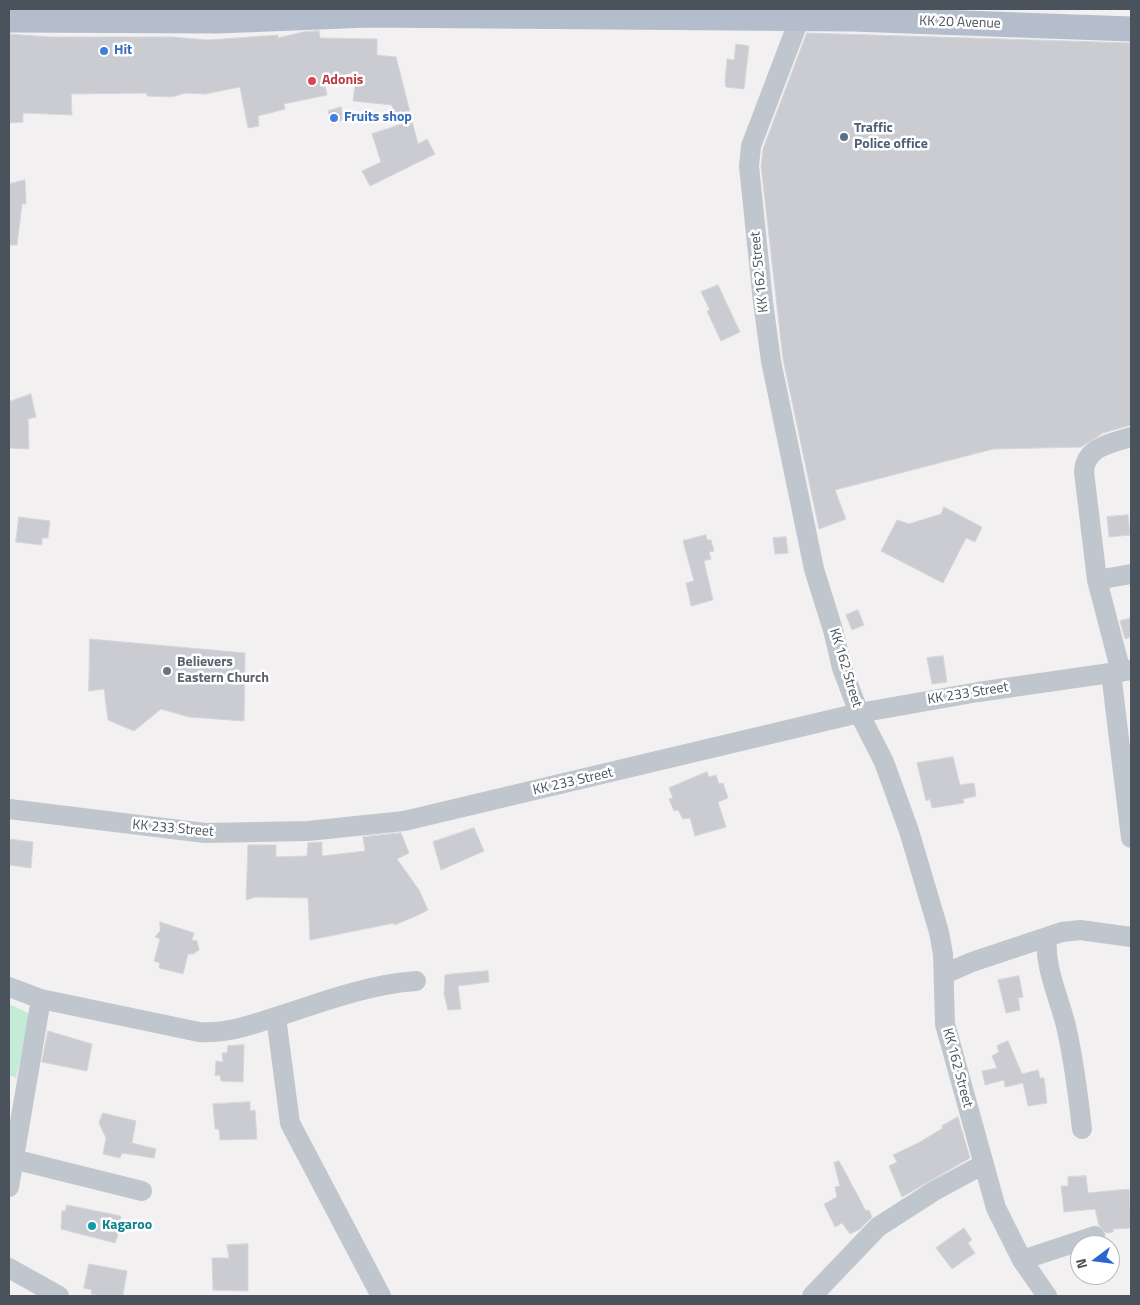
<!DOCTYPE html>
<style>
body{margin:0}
#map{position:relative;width:1140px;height:1305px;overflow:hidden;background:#f2f0f0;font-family:"Titillium Web",sans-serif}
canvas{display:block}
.frame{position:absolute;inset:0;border:10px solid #4a525c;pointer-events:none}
.north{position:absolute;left:1070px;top:1235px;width:50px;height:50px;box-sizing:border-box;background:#fff;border:1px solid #b7babe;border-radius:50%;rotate:255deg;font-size:14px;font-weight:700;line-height:20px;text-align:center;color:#4a525c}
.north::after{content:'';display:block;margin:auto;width:18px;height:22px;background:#2d65d0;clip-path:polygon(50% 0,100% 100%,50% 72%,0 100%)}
</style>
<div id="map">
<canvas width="1140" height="1305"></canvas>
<div class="frame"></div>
<div class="north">N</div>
</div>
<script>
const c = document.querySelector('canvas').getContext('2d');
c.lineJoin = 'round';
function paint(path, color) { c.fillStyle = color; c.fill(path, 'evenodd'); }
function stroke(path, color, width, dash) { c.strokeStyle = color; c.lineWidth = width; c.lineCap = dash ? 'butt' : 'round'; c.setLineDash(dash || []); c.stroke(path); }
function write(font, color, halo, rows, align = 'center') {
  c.font = font + ' "Titillium Web",sans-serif'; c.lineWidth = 5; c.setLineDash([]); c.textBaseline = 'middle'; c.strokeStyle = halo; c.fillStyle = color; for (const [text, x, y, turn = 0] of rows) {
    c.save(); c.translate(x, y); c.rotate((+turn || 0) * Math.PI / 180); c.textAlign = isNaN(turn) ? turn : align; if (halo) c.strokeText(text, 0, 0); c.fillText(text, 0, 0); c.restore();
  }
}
const green = new Path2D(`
 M9,1004L30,1014L16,1078L9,1075Z`);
const building = new Path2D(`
 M319,31L320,38L377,39V55L396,57L411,116L394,114L392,105L353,101L357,71L324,82L327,95L284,104L285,109L258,116L259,126L248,128L240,87L205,94L186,93L171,97L147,96V93L71,94L72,115L23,113V122L9,123V34L51,37H172L208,40L278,35V38L303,32Z
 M807,33L1131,43V425L1103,433L1081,447L993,449L835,490L846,519L819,529L783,359L761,166L763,149Z
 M736,44L749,46L744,89L726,87L725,82L727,59L734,60Z
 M341,107L345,119L332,124L328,111Z
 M412,121L418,144L427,139L435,154L370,186L362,171L381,162L372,134Z
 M25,180L26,204H22L17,245H9V184Z
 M718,285L740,332L721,341L707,311L710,310L701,292Z
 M31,394L36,417L28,419L29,449L9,448V402Z
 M944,507L982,527L975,542L966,538L943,583L881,551L897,520L909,524L941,514Z
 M1128,515L1130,535L1109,537L1107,517Z
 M19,517L50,521L48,538H42V545L16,542Z
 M706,535L707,540H711L714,551L709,552L711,559L704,561L713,600L691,606L686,583L694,581L683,541Z
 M786,537L788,553L775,554L773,538Z
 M858,610L864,625L852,630L846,615Z
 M1131,618V637L1125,639L1120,621Z
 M90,639L245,653L244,721L189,717L161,709L134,731L108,720L104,689L89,691Z
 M943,656L947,682L932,684L927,658Z
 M953,757L960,785L974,783L976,796L963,799L964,803L932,808L930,799L926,801L917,763Z
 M707,772L709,777L716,775L719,784L723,783L728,798L718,802L726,827L695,836L690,818L683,819L678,810L674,811L669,799L673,798L669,788Z
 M474,828L484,851L441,870L433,842Z
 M401,833L409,853L397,859L419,890L428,910L416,916L394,925V923L310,940L308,898L256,897L246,900L248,845H276V857L307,856L308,843L322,842V856L365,851L363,837Z
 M9,839L33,842L31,868L9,865Z
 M160,922L194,933L192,940L197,941L199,950L193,954H188L183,974L159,968L160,963L154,961L160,939L155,937L160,931Z
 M488,971L489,982L458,986L461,1009L448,1010L444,994L445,975Z
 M1019,976L1023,997L1018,998L1020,1010L1006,1013L998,980Z
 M48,1031L92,1044L87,1071L42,1062Z
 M1008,1041L1022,1074L1038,1070L1040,1078H1044L1047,1103L1028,1106L1023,1083L1005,1087L1004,1080L985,1085L982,1071L997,1068L992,1056L999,1052L997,1046Z
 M244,1045L243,1082L221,1081L220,1075L215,1076L216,1061L223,1062L222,1053H227L228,1046Z
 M250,1102V1111L255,1110L257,1139L220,1140L219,1129H215L213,1104Z
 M103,1113L136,1121L132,1143L156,1149L154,1158L122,1153L120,1158L103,1154L106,1138L99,1123Z
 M958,1117L970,1158L902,1197L889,1166L897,1162L893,1155L920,1142L943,1128L942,1126Z
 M839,1161L866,1211L869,1210L872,1217L860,1229L850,1234L842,1223L835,1227L824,1204L837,1197L835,1187L840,1186L834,1163Z
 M1086,1176L1088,1193L1129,1189L1131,1228L1113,1229V1232L1106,1233L1099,1225L1095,1209L1064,1212L1061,1186H1068V1177Z
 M67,1205L121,1216L120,1221L122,1224L115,1243L61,1229L62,1211H65Z
 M964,1228L972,1240L968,1243L975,1253L952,1269L936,1248Z
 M248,1244V1291L213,1290L212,1258H229L227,1245Z
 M89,1264L127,1271L123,1295L102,1296L91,1294L92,1290L84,1288Z`);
const minor = new Path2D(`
 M798,9L799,20L751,146L749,166L763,302L771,361L814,569L833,630L842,668L859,713L884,762L909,831L939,932L943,954L945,1024L996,1208L1022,1260L1047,1296
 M1097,580L1131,574
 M1121,672L1097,580L1084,472C1085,447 1111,443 1131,437
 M1111,673L1131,838
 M9,809L205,833L308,831L404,821L859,713L978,692L1131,670
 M1047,937C1044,967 1059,997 1066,1026C1074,1060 1078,1094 1082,1129
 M944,974L972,962L1062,932L1080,930L1131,937
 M9,987L41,999L9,1187
 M41,999L199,1032C229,1034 257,1023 285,1014C327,1000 372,984 416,981
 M276,1017L290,1123L381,1296
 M13,1159L142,1191
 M1022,1260L1095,1236
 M9,1268L59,1296
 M812,1296L878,1227L934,1191L984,1164`);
const major = new Path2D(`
 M9,20L218,21L369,15L853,19L1131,29`);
const markers = [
 [104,51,5,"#3f7fe0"],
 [312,81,5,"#e0444e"],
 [334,118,5,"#3f7fe0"],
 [844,137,5,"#5c6f8a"],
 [167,671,5,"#6b7280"],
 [92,1226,5,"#0f9aa8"]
];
const streetNames = [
 ["KK 20 Avenue",960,23,2],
 ["KK 162 Street",760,272,-96],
 ["KK 162 Street",845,668,73],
 ["KK 233 Street",968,694,-9],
 ["KK 233 Street",573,782,-13],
 ["KK 233 Street",173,829,5],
 ["KK 162 Street",957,1068,75]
];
const shopNames = [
 ["Hit",114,51],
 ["Fruits shop",344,118]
];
const healthNames = [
 ["Adonis",322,81]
];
const serviceNames = [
 ["Traffic",854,129],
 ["Police office",854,145]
];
const worshipNames = [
 ["Believers",177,663],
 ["Eastern Church",177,679]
];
const cultureNames = [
 ["Kagaroo",102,1226]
];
paint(green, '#c4ebd6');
paint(building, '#cbccd2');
stroke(building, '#d5d6db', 1);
stroke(minor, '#c0c6cd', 20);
stroke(major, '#b3bdcc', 25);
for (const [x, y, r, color] of markers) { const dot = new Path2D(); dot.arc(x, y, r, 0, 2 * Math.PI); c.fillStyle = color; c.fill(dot); stroke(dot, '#fff', 2); }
write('14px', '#4a525c', '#fff', streetNames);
write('bold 14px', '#366cbe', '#fff', shopNames, 'left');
write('bold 14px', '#be3a42', '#fff', healthNames, 'left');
write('bold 14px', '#4e5e75', '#fff', serviceNames, 'left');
write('bold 14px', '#5b616d', '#fff', worshipNames, 'left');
write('bold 14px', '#0d838f', '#fff', cultureNames, 'left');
</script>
